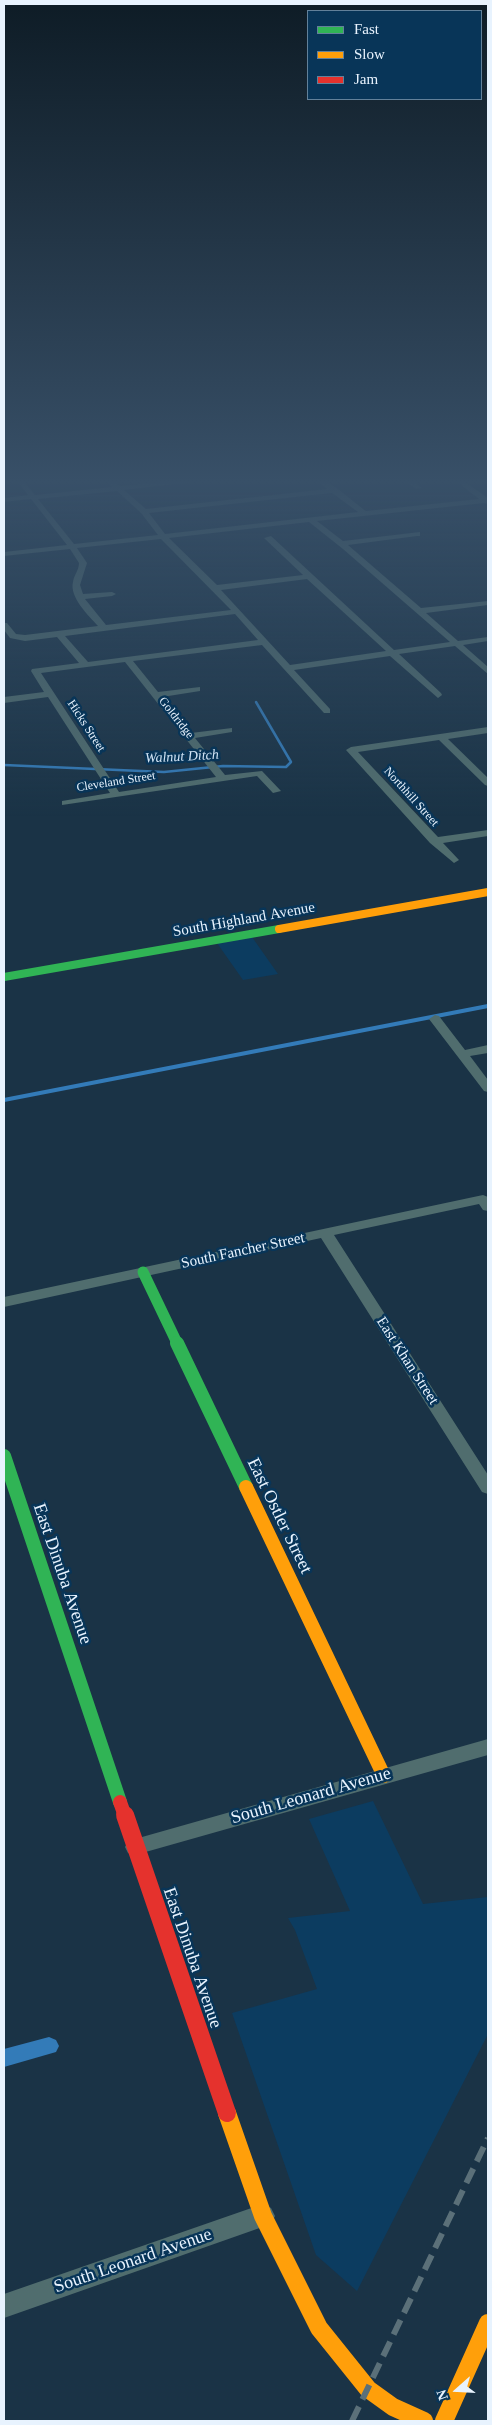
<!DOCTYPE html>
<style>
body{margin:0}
#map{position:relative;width:492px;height:2425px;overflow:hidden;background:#1a3346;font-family:Georgia,serif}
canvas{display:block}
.frame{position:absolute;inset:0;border:5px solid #e8f3fe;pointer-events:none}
.legend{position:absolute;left:307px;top:10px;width:175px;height:90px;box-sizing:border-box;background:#083558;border:1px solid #62819a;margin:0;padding:6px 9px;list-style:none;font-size:15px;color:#e8f3fe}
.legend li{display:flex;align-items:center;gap:10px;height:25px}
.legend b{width:25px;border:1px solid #62819a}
.north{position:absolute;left:432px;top:2365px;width:50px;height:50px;-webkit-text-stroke:4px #083558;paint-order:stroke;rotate:251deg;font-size:14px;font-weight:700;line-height:20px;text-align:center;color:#e8f3fe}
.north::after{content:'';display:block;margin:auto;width:18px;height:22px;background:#e8f3fe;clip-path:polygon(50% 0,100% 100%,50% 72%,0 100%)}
</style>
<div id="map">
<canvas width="492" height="2425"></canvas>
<div class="frame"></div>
<ul class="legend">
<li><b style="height:6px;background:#30b455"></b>Fast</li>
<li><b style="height:6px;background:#ff9f0a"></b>Slow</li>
<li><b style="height:6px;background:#e5322d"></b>Jam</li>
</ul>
<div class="north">N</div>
</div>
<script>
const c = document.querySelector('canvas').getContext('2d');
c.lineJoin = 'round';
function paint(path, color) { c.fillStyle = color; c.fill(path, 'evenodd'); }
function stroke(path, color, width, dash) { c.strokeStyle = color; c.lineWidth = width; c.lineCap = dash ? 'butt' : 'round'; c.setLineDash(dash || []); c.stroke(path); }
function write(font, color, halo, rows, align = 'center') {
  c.font = font + ' Georgia,serif'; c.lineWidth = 5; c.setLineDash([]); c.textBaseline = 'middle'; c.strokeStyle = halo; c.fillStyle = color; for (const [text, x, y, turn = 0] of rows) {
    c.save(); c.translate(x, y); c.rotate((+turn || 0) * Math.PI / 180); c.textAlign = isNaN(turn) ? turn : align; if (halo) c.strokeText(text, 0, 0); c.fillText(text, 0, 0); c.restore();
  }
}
const built = new Path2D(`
 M252,937L278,974L243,980L217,943Z
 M373,1801L423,1904L488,1897V2034L357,2291L316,2255L232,2013L317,1989L295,1930L288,1918L350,1911L309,1819Z`);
const streamFar1 = new Path2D(`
 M4,765L164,772L223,766L286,767L291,762L256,702`);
const stream = new Path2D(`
 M4,1100L488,1006`);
const canal = new Path2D(`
 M49,2037L56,2040L59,2046L56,2052L4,2067V2049Z`);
const street = new Path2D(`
 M15,478H21L35,495L112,487L103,478H110L120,486L205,478H226L124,490L146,509L327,489L314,478C328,477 353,502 366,511L479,499L452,478H459L488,498V504L484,503L317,521L343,541L420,532V536H417L348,545L421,608L488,601V605L426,613L458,641L488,637V641L463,645L488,667V674L455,646L399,654L441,693L442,695L438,698L390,656L294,670L330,709V713H324L262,645L133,661L158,692L200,687V691L162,697L191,733L232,728V732L195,738L225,775L262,771L281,791L273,793L257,776L62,805V801L110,793L48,697L4,703V697L44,692L31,671L32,669L79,663L57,637L25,641L10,638L4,630V623H7L16,634L25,635L98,626C89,616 69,597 73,582C74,575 79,570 79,563L70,549L4,556V552L67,545L31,499L4,502V498L28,495ZM117,491L141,513L158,535L74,544L38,499ZM332,493L358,512L165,534L149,513ZM309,522L343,549L450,642L394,650L271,536L264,538L303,575L217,585L169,538ZM161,539L231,610L106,625L85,599L112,596L116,594L112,592L83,594L80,585L87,563L77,548ZM307,579L386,651L290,665L221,590ZM235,614L258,640L88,662L65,636ZM125,662L216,777L119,792L41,673Z
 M401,478H408L422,488L416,489Z
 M488,727V733L448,739L488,778V786L485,785L439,740L358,752L438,837L488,830V836L443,843L459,860L454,863L430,843L346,750L351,747Z
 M435,1015L439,1016L465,1050L488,1045V1053L470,1056L488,1080V1092L484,1091L429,1019Z
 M483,1195L488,1197V1211L483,1210L479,1204L334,1235L488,1475V1494L482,1492L321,1238L4,1307V1297Z
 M488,1739V1755L135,1855L128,1853L125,1847L128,1841L135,1839Z
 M263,2204L271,2208L275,2216L271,2224L4,2318V2294Z`);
const fastFar2 = new Path2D(`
 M4,977L279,929`);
const fastFar1 = new Path2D(`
 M143,1272L178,1345`);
const fast = new Path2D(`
 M177,1343L246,1487
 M4,1456L120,1802`);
const slowFar2 = new Path2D(`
 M279,929L488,892`);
const slowFar1 = new Path2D(`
 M246,1487L384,1776`);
const slow = new Path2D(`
 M227,2113L263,2216L319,2328L368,2389L393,2407L424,2421
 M444,2421L488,2323`);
const jamFar1 = new Path2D(`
 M120,1802L125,1816`);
const jam = new Path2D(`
 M125,1815L227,2113`);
const rail = new Path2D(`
 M352,2421L488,2138`);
const farStreetnames = [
 ["Goldridge",176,718,52],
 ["Hicks Street",86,726,57],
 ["Cleveland Street",116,782,-9],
 ["Northhill Street",411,797,48]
];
const farWaternames = [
 ["Walnut Ditch",182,757,-3]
];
const streetNames = [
 ["South Highland Avenue",244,920,-10],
 ["South Fancher Street",243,1251,-12],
 ["East Khan Street",407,1361,57]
];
const nearStreetnames = [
 ["East Ostler Street",279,1516,64],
 ["East Dinuba Avenue",62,1574,71],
 ["South Leonard Avenue",311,1796,-16],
 ["East Dinuba Avenue",192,1958,71],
 ["South Leonard Avenue",133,2261,-19]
];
paint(built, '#0c3c60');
stroke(streamFar1, '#337bb8', 2.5);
stroke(stream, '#337bb8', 4);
paint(canal, '#337bb8');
paint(street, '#506d6e');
stroke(fastFar2, '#30b455', 8);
stroke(fastFar1, '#30b455', 11);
stroke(fast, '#30b455', 14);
stroke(slowFar2, '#ff9f0a', 8);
stroke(slowFar1, '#ff9f0a', 14);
stroke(slow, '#ff9f0a', 18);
stroke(jamFar1, '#e5322d', 14);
stroke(jam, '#e5322d', 18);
stroke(rail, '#5b7079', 6, [16, 8]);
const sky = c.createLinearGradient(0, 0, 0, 817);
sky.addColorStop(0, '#0e1c26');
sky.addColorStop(0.59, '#385068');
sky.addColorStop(1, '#38506800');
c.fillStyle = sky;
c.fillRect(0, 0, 492, 817);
write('12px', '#e8f3fe', '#083558', farStreetnames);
write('italic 14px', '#d2e4f5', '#083558', farWaternames);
write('15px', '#e8f3fe', '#083558', streetNames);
write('18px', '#e8f3fe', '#083558', nearStreetnames);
</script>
